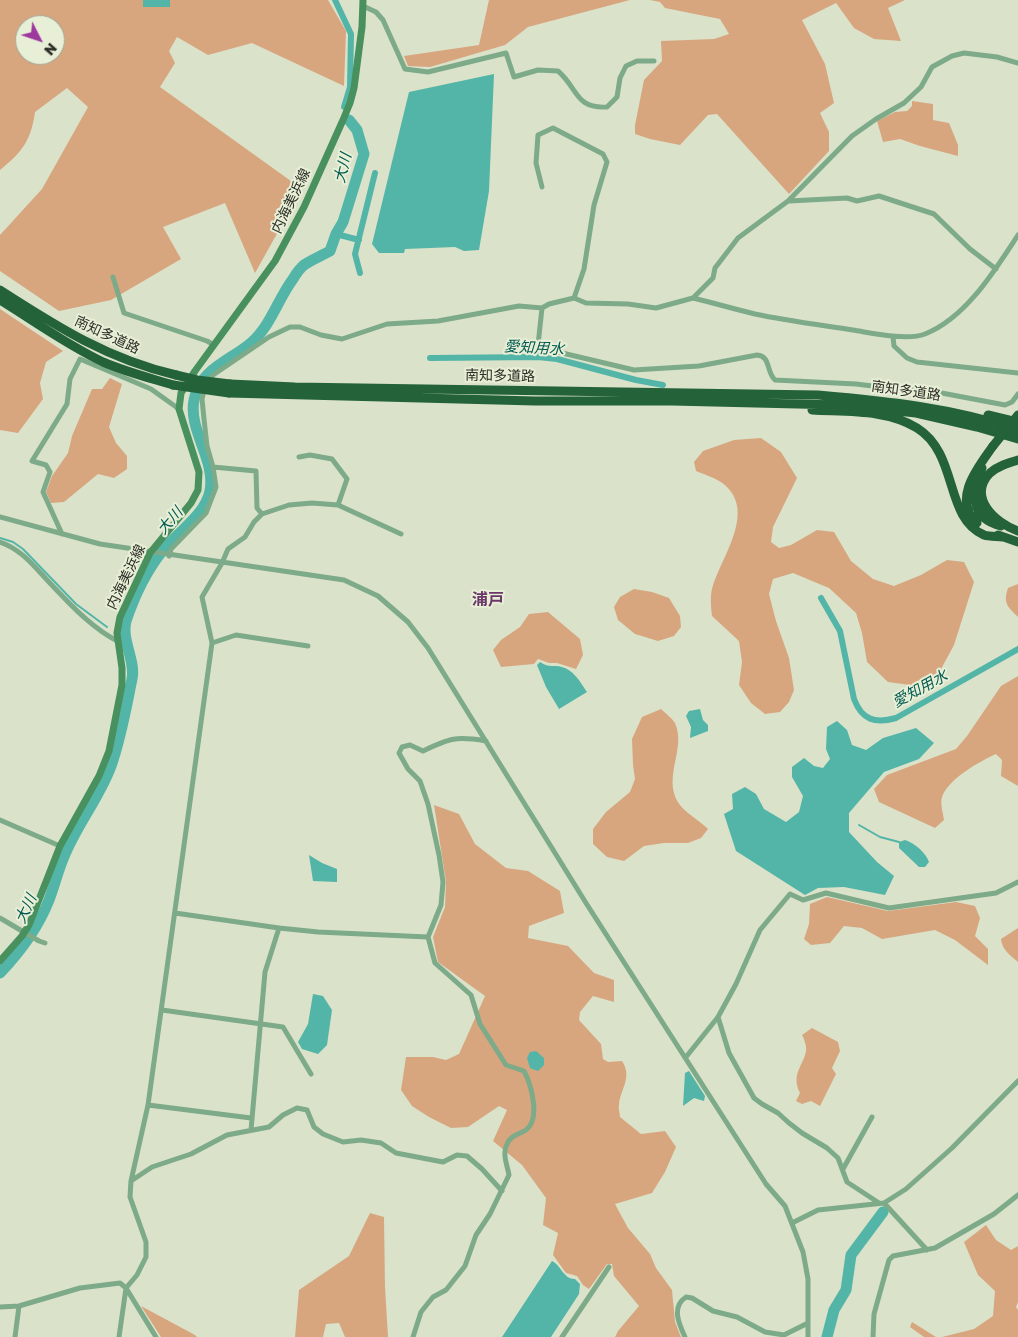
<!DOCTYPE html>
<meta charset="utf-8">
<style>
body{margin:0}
#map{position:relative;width:1018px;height:1337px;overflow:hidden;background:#dbe2ca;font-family:"Golos Text",sans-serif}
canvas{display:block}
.north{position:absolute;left:15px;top:15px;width:50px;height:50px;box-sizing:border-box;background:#e8efd7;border:1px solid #9da290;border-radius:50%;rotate:131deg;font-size:14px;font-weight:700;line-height:20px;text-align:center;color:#2c2f26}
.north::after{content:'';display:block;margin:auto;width:18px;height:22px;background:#9c389e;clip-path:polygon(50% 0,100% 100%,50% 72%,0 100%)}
</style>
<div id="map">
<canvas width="1018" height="1337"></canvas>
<div class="north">N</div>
</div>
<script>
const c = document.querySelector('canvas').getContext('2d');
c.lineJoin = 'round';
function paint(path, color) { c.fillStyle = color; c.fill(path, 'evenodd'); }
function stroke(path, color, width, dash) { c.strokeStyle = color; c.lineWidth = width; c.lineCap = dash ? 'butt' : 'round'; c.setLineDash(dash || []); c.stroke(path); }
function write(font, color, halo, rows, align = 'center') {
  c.font = font + ' "Golos Text","Noto Sans JP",sans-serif'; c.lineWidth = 4; c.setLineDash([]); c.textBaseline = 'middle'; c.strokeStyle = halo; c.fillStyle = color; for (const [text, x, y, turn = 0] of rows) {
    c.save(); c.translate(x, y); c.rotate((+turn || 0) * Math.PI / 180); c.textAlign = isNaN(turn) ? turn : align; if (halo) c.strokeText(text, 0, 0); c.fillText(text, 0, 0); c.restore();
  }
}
const green = new Path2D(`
 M0,0H328L346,31L344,86L252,43L208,55L177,37L169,51L175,63L160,87L302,189L255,273L225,203L163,227L181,259L111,300L59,311L0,271V235L42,189L88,107L67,88L35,112C31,141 22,152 0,170ZM25,25H55V55H25Z
 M489,0H630L528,27L505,45L430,67L408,66L404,56L479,45Z
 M650,0H905L888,8L901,41L874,39L854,28L836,3L802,20L825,64L834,103L820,113L829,132V151L789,194L717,114L708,115L680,145L650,139L635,134V125L644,80L662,61L661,41L714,39L729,34L720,19L665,8L660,2Z
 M912,101L933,104V120L949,123L958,145V156L920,146L900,139L883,142L877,121L895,112L907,111L912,106Z
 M0,309L63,351L46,362L40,383L43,399L18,433L0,430Z
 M110,378L122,384L109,427L116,443L127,456V469L114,478L98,474L64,502L51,503L46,492L52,476L68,453L72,436L92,389H102Z
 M761,438L781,452L797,478L773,527L771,542L779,548L791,545L817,530L834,532L851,561L873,579L894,586L921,575L947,560L964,562L974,582L954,645L940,671L928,681L910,685L888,682L867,662L862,633L856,613L829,588L793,573L773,579L769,594L776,621L789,658L794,690L789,702L780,712L765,714L751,703L739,685L742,662L739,641L712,616C711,607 710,597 712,589C720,559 755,515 727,487C720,479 705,475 696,471L694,462L703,451L734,440Z
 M1018,584V617C1007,606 1003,603 1008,588Z
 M634,589L652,592L669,598L680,616L681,627L674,636L658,641L635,634L618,620L614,607L620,597Z
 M548,612L580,639L583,655L576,669L557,663H549L538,659L534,664L501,667L493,650L501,640L520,627L529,614Z
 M1018,676V786L1001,776L1002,760L996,754C979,762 949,778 942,797C940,803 943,813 944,820L935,828L879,802L874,789L887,775L956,749L967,736L1001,686Z
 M661,709C665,713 672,718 675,723C685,745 668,770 674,793C678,810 696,817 708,829L701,838L688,843H664L644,846L624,861L607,857L593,844V829L606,812L630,792L635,779L633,765L632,739L642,717Z
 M434,805L459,814L475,844L506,868L528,871L560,891L564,913L529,926L528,938L568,946L594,973L614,980V1002L593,996L580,1012L579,1020L601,1044L603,1059L608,1062L622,1061C633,1078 620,1089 619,1105C618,1109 620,1113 620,1117L641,1134L665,1131L676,1147L665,1172L652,1193L615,1204L628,1228L650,1254L656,1268L672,1290L675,1322L681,1337H615L618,1331L639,1306L614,1276L612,1264H607L589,1289L583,1285L577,1276L566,1273L553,1255L558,1233L543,1225L546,1198L522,1165L493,1141L507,1110L499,1106L468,1127L451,1128L429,1117L412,1106L401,1090L406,1057H433L446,1060L459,1054L485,996L438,962L433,937L445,907L446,882Z
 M827,897L888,911L956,902L975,906L980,918L975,936L988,949V965L955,940L935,930L882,939L862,928L844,926L830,943L811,945L804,939L809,924L810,904Z
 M1018,928V962C1010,955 1002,950 1001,939Z
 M812,1028L838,1042L840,1051L832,1068L836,1074L820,1106L811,1101L802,1104L796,1101L800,1093C789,1072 808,1062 806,1046C805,1043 804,1038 802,1035Z
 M370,1213L384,1217L385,1287L388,1337H345L339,1323L326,1324L323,1337H295L299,1290L349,1256Z
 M986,1225L996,1240L1011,1250L1018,1246V1302L1016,1307L1018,1310V1337H942L974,1329L993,1316L995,1291L978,1275L964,1242Z
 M141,1306L195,1335L197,1337H161Z
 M912,1322L936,1337H924L910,1327Z`);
const water = new Path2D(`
 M143,0H170V7H143Z
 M494,74L489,191L479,250L464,251L455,247L405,249L404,253H379L372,244L409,92Z
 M540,662C546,666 549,666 556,666C572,667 579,680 587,692L559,709L546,687L537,665Z
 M700,709L703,720L708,725V731L690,738L691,727L686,716L689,711Z
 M837,721L847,730L852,745L866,750L883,738L916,728L934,743L919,759L884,772L849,813V832L877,862L894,876L885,895L844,887L818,888L805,895L736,851L724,814L733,809L732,794L745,787L756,794L764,809L786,822L799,812L803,796L792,777V767L804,758L814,766L823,768L830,759L826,749L827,727Z
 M905,840C915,843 926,853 929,862L925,867H919L899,848V842Z
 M309,855L322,863L337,869V882L313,881Z
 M313,994L323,996L332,1010L327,1045L318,1054L302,1049L298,1042L308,1024Z
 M536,1051L544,1058V1065L538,1071L530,1068L527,1058L530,1052Z
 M689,1071L705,1096L704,1101L694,1098L683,1106L685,1073Z
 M552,1261C562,1266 563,1279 575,1279L580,1284L579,1294L551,1337H502Z`);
const stream = new Path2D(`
 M0,538L13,542L23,549L76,604L107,627
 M859,825L880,837L899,842`);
const canal = new Path2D(`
 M335,0L351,34L350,87L344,107
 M336,234L359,240
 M360,273L355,254L375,173
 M430,358L538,357L557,359L636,380L663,385
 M821,598L840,631L854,699C862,720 875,724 896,718L1018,649`);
const river = new Path2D(`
 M0,973C21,951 38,928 49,900C55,884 59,867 66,852C79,822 100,796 111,766C121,738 126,708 132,679C136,661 121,640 126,621C134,597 147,570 163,550C178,532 205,515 210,491C216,460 188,430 194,400C199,369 232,360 252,342C271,325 278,299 293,279C296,274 299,269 304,265C311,260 321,256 330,251L336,234L343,222L364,154L357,130L349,120
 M827,1337L834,1310L846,1290L851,1255L883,1212`);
const street = new Path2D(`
 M363,6L376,12L383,20L405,69L428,72L506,53L514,77L538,70L558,71C578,88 575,109 607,107L617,97L620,78L626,66L637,61H654
 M542,187L536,163L538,135L553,128L603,154L607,162L594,205L584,269L574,298
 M789,201L847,198L857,201L879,196L934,214L970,249L996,269
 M113,277L124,313L207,341L214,345
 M693,298C714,303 734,309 755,314C788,321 821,325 853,330C872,333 907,341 925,334C966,318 995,270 1018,235
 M542,308L538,345V352H558L634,370L699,366L757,355C771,356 766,372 775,380L856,384L897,389L931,391L1005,405L1012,402L1018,394
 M893,337L894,346L907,358L917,362L1018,373
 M299,457L310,455L332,459L347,479L338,505
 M213,467L256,471L257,508L262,514
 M0,517L100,544L344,580L378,596L408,622L428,648L586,903L766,1184L785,1206L803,1252L808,1279V1337
 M62,534L43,492L50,472L46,465L32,461L67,404L70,379L80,359L151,389L179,409
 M0,542C21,549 34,566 48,581C69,603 91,628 119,642
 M169,556L171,549L206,513L216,487L213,467L207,446L204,419L202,399L205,386L213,375L269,337L290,327H300L321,335L342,339L387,324L438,321L519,306L542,308L549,304L574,298L586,303L628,304L656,308L693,298L713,278L715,268L738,238L788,201L852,136L876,119L904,103L921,87L932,67L952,56L964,53L997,57L1018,63
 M212,643L236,635L308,646
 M0,820L60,846
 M175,913L279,928L318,932L428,937
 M0,918L39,941L45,943
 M162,1010L283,1027L311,1074
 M718,1017L729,1053L754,1098L762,1104L778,1113L789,1123L802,1133L827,1148L838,1158L847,1182L879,1203
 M686,1057L718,1017L736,984L760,930L790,894L803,900L826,893L889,908L996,893L1018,882
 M148,1105L251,1118
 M251,1130L265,972L279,928
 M843,1169L872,1117
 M131,1181L152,1167L191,1154L227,1135L269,1127L283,1115L297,1108L307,1110L314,1127L323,1134L343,1142L361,1140L381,1143L396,1153L443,1162L457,1155L467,1156L482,1169L502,1191
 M884,1203L927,1250
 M792,1223L818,1210L884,1203L906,1189L952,1148L1018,1081
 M0,1307L19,1306L80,1288L120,1283L126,1288L156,1337
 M15,1337L19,1306
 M119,1337L126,1288L137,1275L146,1257V1242L130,1197L131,1181L148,1105L212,643L202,597L222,563L228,549L245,537L254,522L262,514L289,505L312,503L338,505L401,534
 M413,1337L421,1312L433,1297L446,1290L465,1266L476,1235L490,1214L509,1175C507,1164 502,1154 507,1144C511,1135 518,1135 526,1130C541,1119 531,1084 524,1071L506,1065L480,1024L471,995L435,963L428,937L441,905L443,882L439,855L428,804L420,781L408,769L399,753L402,747L410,745L423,751C450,738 456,736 486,741
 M562,1337L609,1267
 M685,1337C679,1324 671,1307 686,1297L692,1298L713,1311L737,1317L765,1332L784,1335L808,1323
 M873,1337L874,1314L889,1260L893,1256L935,1248L994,1214L1018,1195`);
const secondary = new Path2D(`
 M0,961L22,936L29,925L60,846L99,776L109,751L122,685V668L117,633L120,617L150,553L191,503L198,490L199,472L179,409L181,393L195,371L275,261L304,207L343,120L350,103L354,88L362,27L363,0`);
const highway = new Path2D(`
 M0,290C59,328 108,359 176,375
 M0,300C34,321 67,345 103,362C126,372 150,378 173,385
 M230,384L295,387L818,395C886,401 954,408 1018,430
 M229,393L535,401H672L839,405L916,413L977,427L1018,439
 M812,410C846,412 887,409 917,428C959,454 944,518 984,535C990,537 998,536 1003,537
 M988,415L1018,422
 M1018,460C1008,463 998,466 990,473C967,497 995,523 1018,531
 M982,468C972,492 969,518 1001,526
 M977,523C951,499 979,466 993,446
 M998,535L1018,542`);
const highwayBridge = new Path2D(`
 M176,375L197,380L230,384
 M173,385L229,393
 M993,446L1018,415`);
const streetNames = [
 ["内海美浜線",291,201,-64],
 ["南知多道路",107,335,25],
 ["南知多道路",500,376,1],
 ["南知多道路",906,391,8],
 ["内海美浜線",126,577,-64]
];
const waterNames = [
 ["大川",343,168,-76],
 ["愛知用水",534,348,3],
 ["大川",170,521,-49],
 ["愛知用水",920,689,-29],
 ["大川",26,909,-65]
];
const quarterNames = [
 ["浦戸",488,600]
];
paint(green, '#d7a67f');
paint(water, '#52b5a7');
stroke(stream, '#52b5a7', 2);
stroke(canal, '#52b5a7', 6);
stroke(river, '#52b5a7', 11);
stroke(street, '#7daa88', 5);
stroke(secondary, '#48905d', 7);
stroke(highway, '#246339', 9);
stroke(highwayBridge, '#246339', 9);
write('14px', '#2c2f26', '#e8efd7', streetNames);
write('italic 15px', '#005a50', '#e8efd7', waterNames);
write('bold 16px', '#693768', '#e8efd7', quarterNames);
</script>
